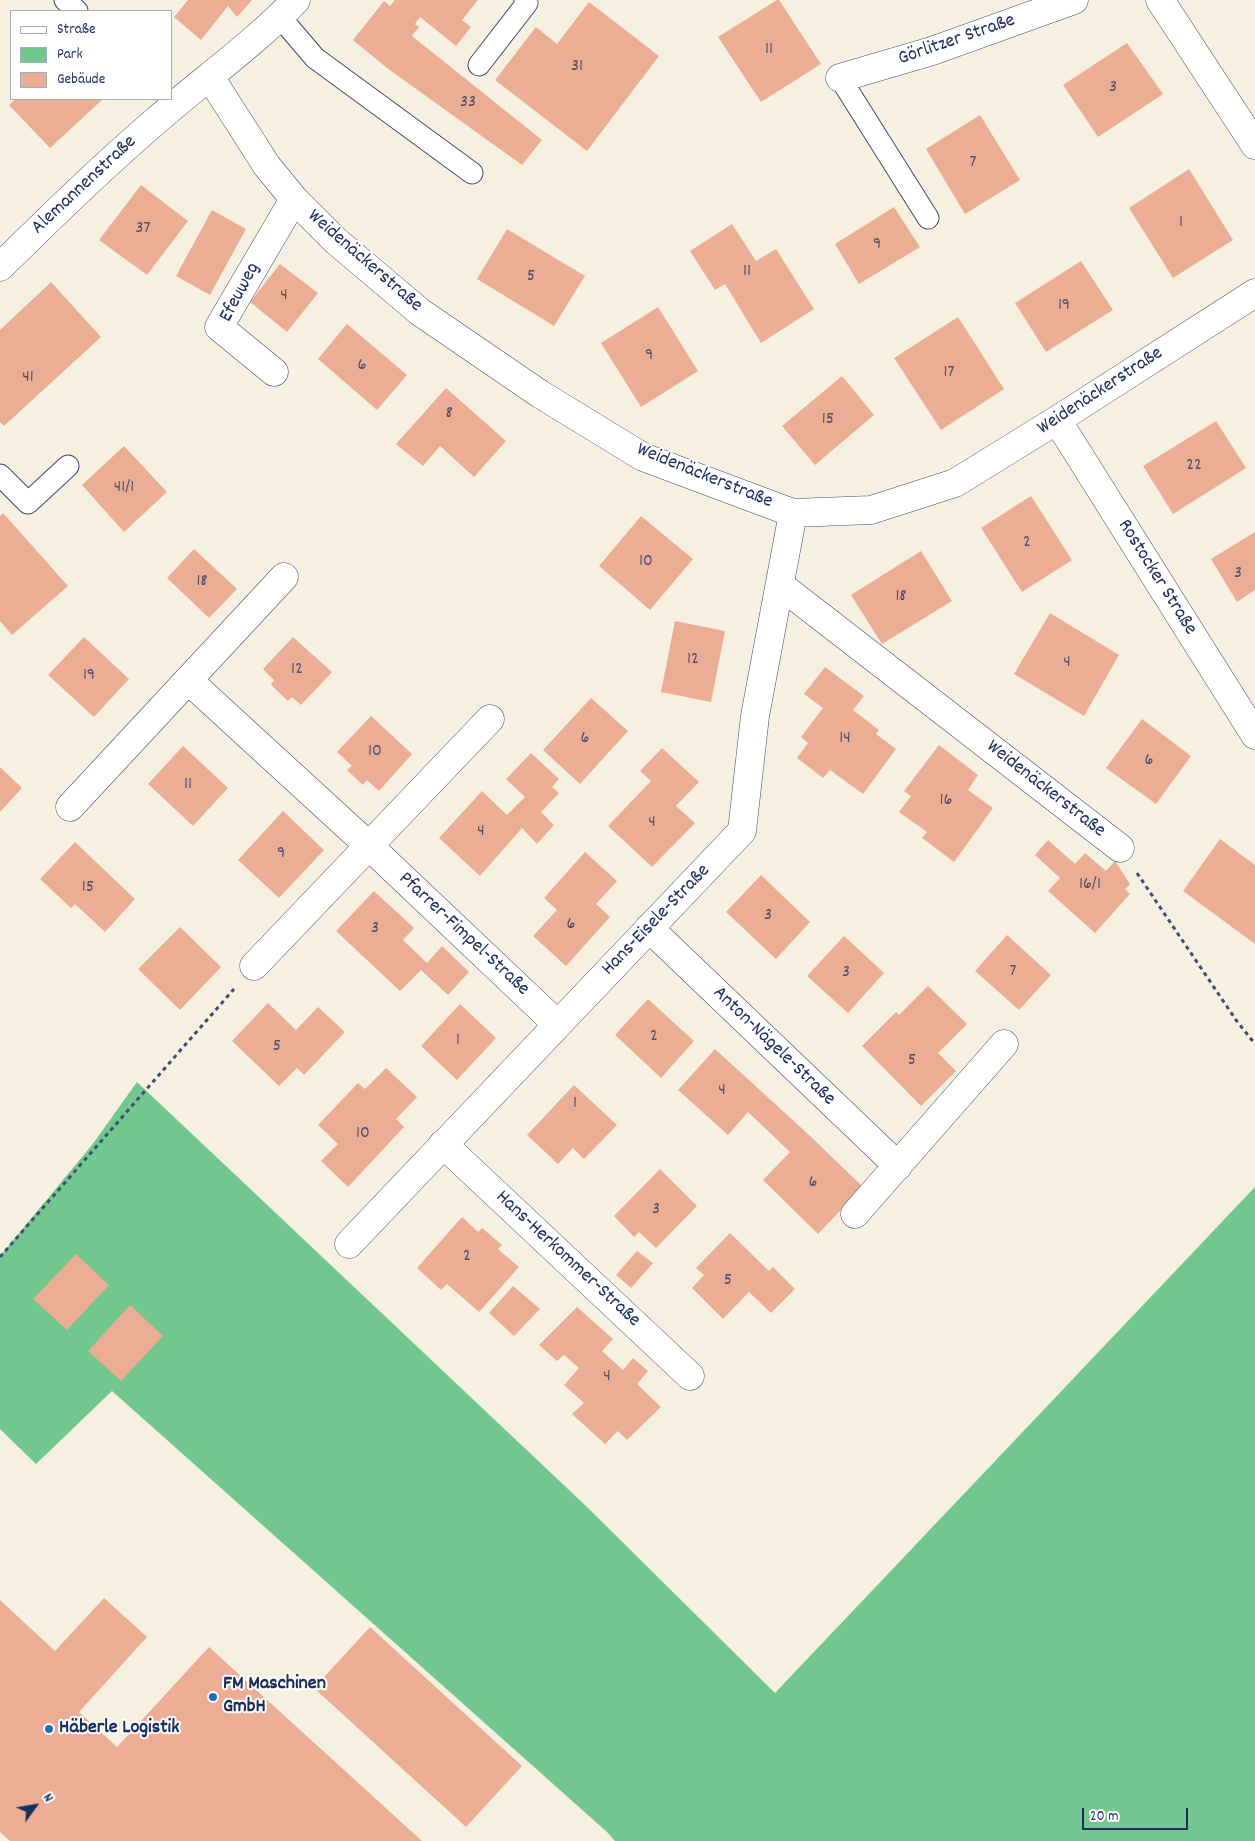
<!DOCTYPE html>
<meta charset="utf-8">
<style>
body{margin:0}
#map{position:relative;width:1255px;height:1841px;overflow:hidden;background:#f6f0e1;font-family:Dekko,sans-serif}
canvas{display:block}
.legend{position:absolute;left:10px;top:10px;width:162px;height:90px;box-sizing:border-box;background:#fff;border:1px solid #a4acbf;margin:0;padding:6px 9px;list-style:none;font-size:15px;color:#1b2f5e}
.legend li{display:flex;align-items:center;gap:10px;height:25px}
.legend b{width:25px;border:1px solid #a4acbf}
.north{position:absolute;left:10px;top:1781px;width:50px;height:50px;-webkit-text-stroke:4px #fff;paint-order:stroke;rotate:58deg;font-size:14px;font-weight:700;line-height:20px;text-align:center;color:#1b2f5e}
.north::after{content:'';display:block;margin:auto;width:18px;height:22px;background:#1b2f5e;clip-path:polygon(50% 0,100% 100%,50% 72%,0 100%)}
.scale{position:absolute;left:1082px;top:1808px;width:106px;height:22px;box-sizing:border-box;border:2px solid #1b2f5e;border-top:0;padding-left:6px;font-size:15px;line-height:18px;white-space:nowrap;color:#1b2f5e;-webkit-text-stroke:4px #fff;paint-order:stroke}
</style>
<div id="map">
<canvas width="1255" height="1841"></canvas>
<ul class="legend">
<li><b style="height:6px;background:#fff"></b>Straße</li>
<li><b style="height:14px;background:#71c78d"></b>Park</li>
<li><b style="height:14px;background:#ebad93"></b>Gebäude</li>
</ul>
<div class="north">N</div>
<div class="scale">20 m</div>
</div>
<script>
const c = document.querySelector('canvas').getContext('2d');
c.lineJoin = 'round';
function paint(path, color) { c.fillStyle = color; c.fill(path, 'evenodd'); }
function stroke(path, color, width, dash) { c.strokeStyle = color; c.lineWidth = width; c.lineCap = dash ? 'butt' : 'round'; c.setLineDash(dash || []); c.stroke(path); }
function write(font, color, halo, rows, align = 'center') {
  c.font = font + ' Dekko,sans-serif'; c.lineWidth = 4; c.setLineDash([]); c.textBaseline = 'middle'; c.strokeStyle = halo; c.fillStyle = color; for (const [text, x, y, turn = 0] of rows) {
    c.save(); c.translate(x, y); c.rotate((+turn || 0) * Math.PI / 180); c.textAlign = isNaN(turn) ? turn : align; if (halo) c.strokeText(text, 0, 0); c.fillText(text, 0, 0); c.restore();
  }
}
const green = new Path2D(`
 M137,1082L586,1506L775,1693L1255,1187V1841H615L607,1832L112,1391L36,1464L0,1429V1256L92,1145Z`);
const building = new Path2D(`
 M188,0H252L237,17L228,6L201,40L174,17Z
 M395,0H478L462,20L471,27L456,46L420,17L415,24L419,27L412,36L542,140L522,165L387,68L353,40L384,1L390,6Z
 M777,0H779L821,64L761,102L718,37Z
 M589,2L659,56L587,151L495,80L536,27L557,44Z
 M1127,43L1163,94L1098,137L1063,85Z
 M16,99H103L50,148L9,105Z
 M980,115L1020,180L965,214L926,149Z
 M1189,169L1233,240L1173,278L1129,208Z
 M141,185L188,221L147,275L99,240Z
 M894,207L920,247L859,284L835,244Z
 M212,210L246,229L210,295L176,276Z
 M732,224L756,261L776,249L814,309L761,343L725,284L715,290L690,251Z
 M507,229L585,276L554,326L477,279Z
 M1081,261L1113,310L1046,352L1015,303Z
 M280,264L318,293L287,332L250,302Z
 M51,282L101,337L4,426L0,422V330Z
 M658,307L698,371L641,407L601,343Z
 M958,317L1004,389L941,430L894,358Z
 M347,324L407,375L377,410L318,359Z
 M842,376L874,415L815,465L782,426Z
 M446,388L506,441L474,477L440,446L423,466L396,444Z
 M1216,421L1246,468L1173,514L1143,466Z
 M124,446L167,492L124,532L82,485Z
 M1031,496L1072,560L1022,592L981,528Z
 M3,513L68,586L12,635L0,621V516Z
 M641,516L693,559L650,610L599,566Z
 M1255,532V590L1237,602L1211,559Z
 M194,549L237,589L209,618L167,578Z
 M921,551L952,601L882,644L851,595Z
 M1050,613L1119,655L1084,716L1014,674Z
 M675,621L725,631L711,702L661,692Z
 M84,637L129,679L94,717L48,675Z
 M293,637L332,672L301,705L292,697L288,701L271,685L274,680L263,669Z
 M825,667L864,696L853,710L879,730L876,734L896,749L863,794L830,770L823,778L797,758L808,743L801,737L823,708L804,694Z
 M591,698L628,731L580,784L543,750Z
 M371,716L412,754L379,791L367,780L363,785L347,770L352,766L337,752Z
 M1142,719L1191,756L1156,804L1106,768Z
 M939,745L978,775L968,790L993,808L954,862L922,838L927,832L899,812L911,796L904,791Z
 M183,746L228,788L193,826L148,784Z
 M662,748L699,782L676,806L695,823L652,867L608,826L651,781L640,771Z
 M531,753L559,779L552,787L559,793L541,812L554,825L537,844L522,828L480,876L439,838L482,791L507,815L525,797L506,779Z
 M0,767L22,788L0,812Z
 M283,811L324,850L279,898L238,860Z
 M1220,839L1255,865V944L1183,891Z
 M1048,840L1075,864L1085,853L1106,871L1115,861L1130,884L1125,889L1130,894L1095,933L1048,891L1060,878L1035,855Z
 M75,842L135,899L105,932L75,904L71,908L40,879Z
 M585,852L617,881L596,904L610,917L566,966L533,936L557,910L544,898Z
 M761,875L810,922L776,959L726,912Z
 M374,891L414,928L403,940L427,963L442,946L469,972L448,995L421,970L400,991L336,931Z
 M180,927L221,967L180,1010L138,969Z
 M1007,935L1051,975L1019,1010L975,971Z
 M844,936L884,973L848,1013L807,976Z
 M928,986L967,1024L938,1053L956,1071L921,1106L862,1046L896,1012L899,1015Z
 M648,999L694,1041L661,1078L615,1035Z
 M268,1003L296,1030L318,1007L345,1032L304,1075L297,1068L279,1086L232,1041Z
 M460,1004L496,1038L457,1080L421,1046Z
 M715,1049L808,1134L863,1187L818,1234L763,1180L790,1152L748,1112L728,1135L678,1090Z
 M386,1068L417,1097L396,1119L404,1127L348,1187L321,1161L338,1144L318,1125L358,1083L365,1089Z
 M574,1085L617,1125L584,1159L573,1148L558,1164L527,1135Z
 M660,1169L697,1206L656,1248L639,1232L634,1237L614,1216Z
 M462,1217L478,1232L482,1228L502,1245L498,1249L519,1267L479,1312L447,1284L441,1290L417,1268Z
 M730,1233L769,1271L773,1267L795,1289L771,1313L749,1292L723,1319L692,1288L704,1275L696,1268Z
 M637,1251L653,1263L631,1288L616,1275Z
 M76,1254L109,1285L67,1330L33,1299Z
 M513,1286L540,1309L514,1336L489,1313Z
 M130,1305L163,1336L121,1381L88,1351Z
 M577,1307L613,1339L602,1351L623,1370L633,1358L648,1371L637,1384L661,1407L627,1440L618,1431L605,1444L572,1414L584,1403L564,1385L579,1368L564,1355L557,1361L539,1345Z
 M104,1598L147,1637L79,1712L117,1747L209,1647L422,1841H10L0,1832V1600L55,1651Z
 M370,1627L522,1766L466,1827L314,1688Z`);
const path = new Path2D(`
 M1137,873L1236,1020L1255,1044
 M0,1257L234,989`);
const service = new Path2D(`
 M65,0L77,11
 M280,17L315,58L472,173
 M479,65L527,3L525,0
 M840,78L928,218
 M0,475L28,503L68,466`);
const minor = new Path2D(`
 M1160,0L1255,145
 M210,77L267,166L294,199L336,241L420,312L540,394L643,457L793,513L871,510L955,483L1057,420L1255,293
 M840,78L932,51L1074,0
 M274,372L219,327L294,199
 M1057,420L1255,735
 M780,585L1120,848
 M188,680L368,845L557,1024
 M70,807L284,577
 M649,928L898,1166
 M254,966L490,719
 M443,1144L690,1376
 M855,1214L1004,1044
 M349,1244L742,831L755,716L793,513`);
const tertiary = new Path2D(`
 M0,267C52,216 103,166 158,119C204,79 254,44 296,0`);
const markers = [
 [213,1697,5,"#1f6fb2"],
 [49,1729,5,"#1f6fb2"]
];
const numberNames = [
 ["11",769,51],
 ["31",577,68],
 ["3",1113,89],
 ["33",468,104],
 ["7",973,164],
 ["1",1181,224],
 ["37",143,230],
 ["9",877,246],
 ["11",747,273],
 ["5",531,278],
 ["4",284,297],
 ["19",1064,307],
 ["9",649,357],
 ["6",362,367],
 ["17",949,374],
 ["41",28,379],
 ["8",449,415],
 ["15",828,421],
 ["22",1194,467],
 ["41/1",124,489],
 ["2",1027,544],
 ["10",646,563],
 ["3",1238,575],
 ["18",202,583],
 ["18",901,598],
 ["12",693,661],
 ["4",1067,664],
 ["12",297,671],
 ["19",89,677],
 ["6",585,740],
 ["14",845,740],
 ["10",375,753],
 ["6",1149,762],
 ["11",188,786],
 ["16",946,802],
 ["4",652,824],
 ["4",481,833],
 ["9",281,855],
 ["16/1",1090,886],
 ["15",88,889],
 ["3",768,917],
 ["6",571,926],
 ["3",375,930],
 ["7",1013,973],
 ["3",846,974],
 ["2",654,1038],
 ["1",458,1042],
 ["5",277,1048],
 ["5",912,1062],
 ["4",722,1092],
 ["1",575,1105],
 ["10",363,1135],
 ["6",813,1184],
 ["3",656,1211],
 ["2",467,1258],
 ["5",728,1282],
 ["4",607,1378]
];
const streetNames = [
 ["Görlitzer Straße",957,41,-19],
 ["Alemannenstraße",85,186,-43],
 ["Weidenäckerstraße",364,262,41],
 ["Efeuweg",241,293,-62],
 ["Weidenäckerstraße",1101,392,-33],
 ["Weidenäckerstraße",704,477,22],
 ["Rostocker Straße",1156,578,58],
 ["Weidenäckerstraße",1045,790,38],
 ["Hans-Eisele-Straße",657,921,-46],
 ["Pfarrer-Fimpel-Straße",463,935,43],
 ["Anton-Nägele-Straße",773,1047,44],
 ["Hans-Herkommer-Straße",567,1260,43]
];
const poiNames = [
 ["FM Maschinen",223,1685],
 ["GmbH",223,1708],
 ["Häberle Logistik",59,1729]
];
paint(green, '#71c78d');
paint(building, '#ebad93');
stroke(service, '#3c4c72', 23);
stroke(minor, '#3c4c72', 29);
stroke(tertiary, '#3c4c72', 29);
stroke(path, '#3c4c72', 3, [4, 4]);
stroke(service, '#fff', 21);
stroke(minor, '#fff', 28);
stroke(tertiary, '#fff', 28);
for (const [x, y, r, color] of markers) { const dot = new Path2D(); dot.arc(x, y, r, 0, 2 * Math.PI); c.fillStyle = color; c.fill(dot); stroke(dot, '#fff', 2); }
write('18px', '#4f4e6b', null, numberNames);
write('20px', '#1b2f5e', '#fff', streetNames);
write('bold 20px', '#1b2f5e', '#fff', poiNames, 'left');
</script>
